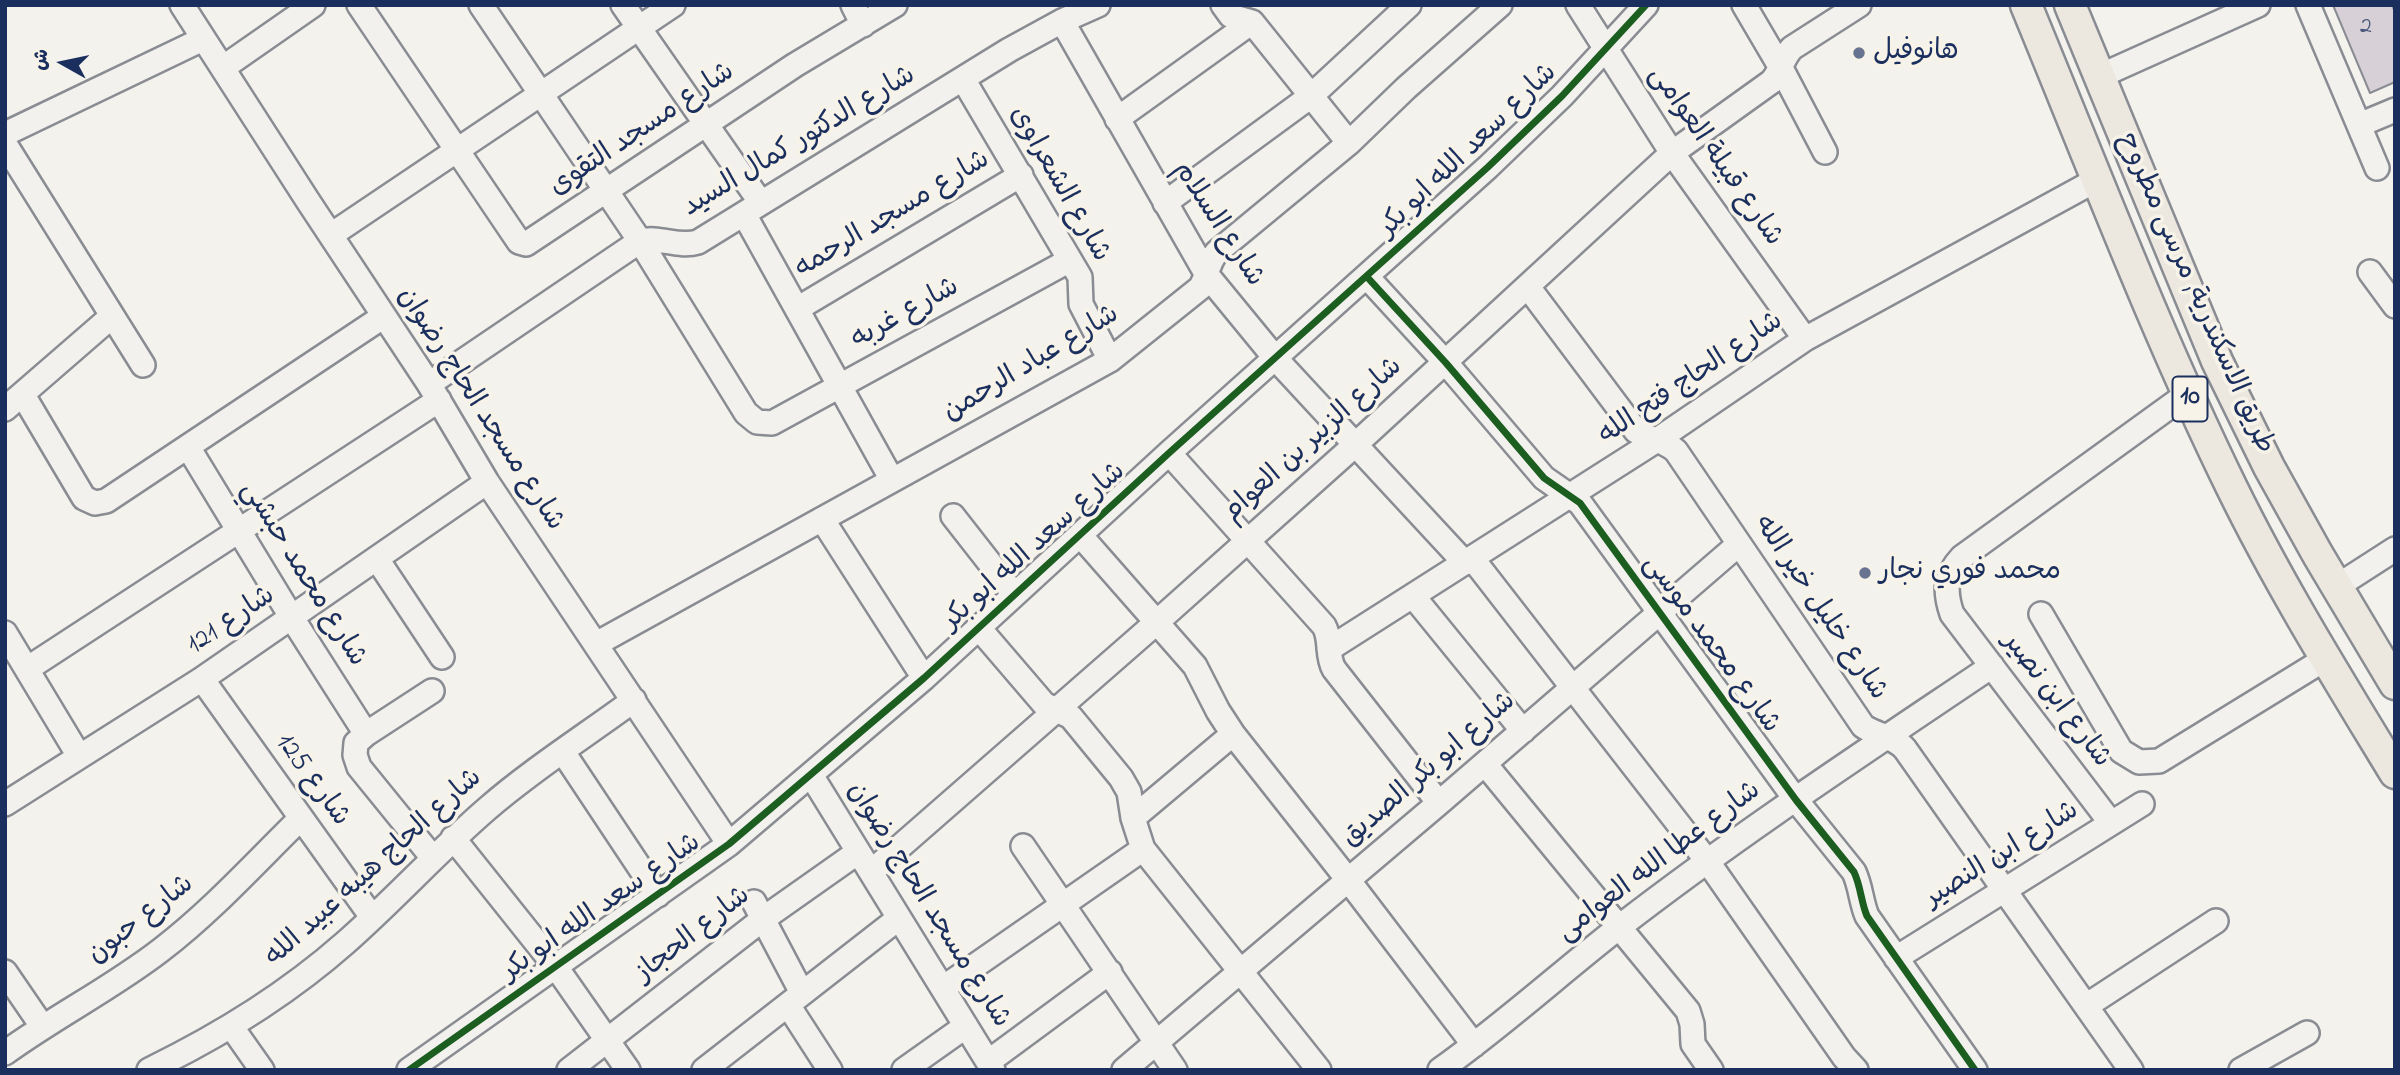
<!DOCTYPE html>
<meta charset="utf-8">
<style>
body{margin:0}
#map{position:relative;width:2400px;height:1075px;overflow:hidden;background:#f4f2ec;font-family:"Indie Flower","Playpen Sans Arabic",sans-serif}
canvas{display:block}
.frame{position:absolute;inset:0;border:7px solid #1b2f5e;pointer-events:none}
.north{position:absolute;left:28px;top:28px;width:70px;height:70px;-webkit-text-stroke:5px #f7f3e8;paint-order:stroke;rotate:279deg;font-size:19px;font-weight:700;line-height:28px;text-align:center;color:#1b2f5e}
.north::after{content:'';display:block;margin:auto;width:24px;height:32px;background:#1b2f5e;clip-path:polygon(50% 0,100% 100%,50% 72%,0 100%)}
</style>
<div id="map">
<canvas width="2400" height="1075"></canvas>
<div class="frame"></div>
<div class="north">ش</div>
</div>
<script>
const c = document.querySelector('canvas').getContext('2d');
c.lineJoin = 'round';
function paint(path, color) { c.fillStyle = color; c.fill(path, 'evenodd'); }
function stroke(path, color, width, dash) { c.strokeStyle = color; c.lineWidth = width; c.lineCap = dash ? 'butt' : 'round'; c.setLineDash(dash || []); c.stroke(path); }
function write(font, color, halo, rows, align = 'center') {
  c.font = font + ' "Indie Flower","Playpen Sans Arabic",sans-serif'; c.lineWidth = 7; c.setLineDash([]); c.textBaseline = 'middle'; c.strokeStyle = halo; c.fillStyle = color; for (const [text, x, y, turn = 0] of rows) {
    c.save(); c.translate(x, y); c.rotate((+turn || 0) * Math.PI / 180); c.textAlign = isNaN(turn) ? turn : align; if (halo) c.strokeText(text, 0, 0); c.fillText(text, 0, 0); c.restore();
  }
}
const building = new Path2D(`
 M2333,5H2392L2395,12V82L2370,93Z`);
const minor = new Path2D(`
 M182,5L308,201L429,384L487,482L729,844
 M359,5L519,242L526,244L795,65L895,5
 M481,5L640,241L746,413L757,422L772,423L1070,260
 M623,5L761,203
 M853,5L863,25
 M1223,5L1231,16L1252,22L1349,143
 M1578,5L1672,153L1805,339
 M1744,5L1781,68L1825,152
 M2308,5L2377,168
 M1062,21L1207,275L1276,359L1465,563
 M224,67L313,5
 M2100,76L2258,5
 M963,79L1080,277L1081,304L1110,360
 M1117,119L1252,22
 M2359,125L2395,110
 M5,134L203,39
 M5,144L143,365
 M1165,203L1311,96L1409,5
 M744,214L892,480
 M331,235L673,5
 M2370,272L2395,306
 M1368,278L1446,363L1544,478L1580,503L1796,800L1854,872C1861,887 1861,902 1867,916L1975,1070
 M1528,287L1636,431C1649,439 1664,440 1676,451L1863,726C1877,736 1894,736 1905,749L2131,1070
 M797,309L1021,175
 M429,384L640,241C660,236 678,248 698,242L1009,50L1062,21L1098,5
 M23,395L84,498L95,503L106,501L384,316
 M5,409L111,317
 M188,447L292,618L366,734
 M1169,453L1324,626C1332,640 1326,655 1334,669L1439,803
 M953,516L1014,594
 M822,519L924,678
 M1080,535L1195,666L1218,711L1233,734L1349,881L1474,1045
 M1472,558L1708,862L1844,1057L1856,1070
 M377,559L442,657
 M2336,587L2395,549
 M1413,596L1523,731
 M2041,614L2121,751L2139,762L2159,761L2325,659
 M978,627L1044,704L1071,717L1121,778L1129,792L1133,818L1143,849L1319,1070
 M5,633L79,756
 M596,644L1110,360L1200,288C1208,276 1207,263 1217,252L1349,143L1406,88L1500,5
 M1329,649L1657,440L1805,339L2098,179
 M27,669L439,400
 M202,679L372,917
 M432,691L366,734L356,743L355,755L359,767L433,858
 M563,752L658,895
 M1485,764L1688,1011L1692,1024L1693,1044L1711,1070
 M811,775L993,1070
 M5,804L202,679L487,482
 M1133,818L1233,734
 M2111,823L1952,614C1944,591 1945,575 1962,557L2187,394
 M453,838L556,967L628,1070
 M1023,846L1175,1070
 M871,872L1157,622L1355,445L1672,153L1771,82C1781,72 1782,58 1792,48L1859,5
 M754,902L802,993
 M1896,958L2142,804
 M5,972L42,1026
 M943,988L1143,849
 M788,1005L830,1070
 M2086,1006L2216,921
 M231,1026L262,1070
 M5,1053C56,1016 112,988 161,950C212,911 256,862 301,818
 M988,1062L1110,972
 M149,1070C219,1036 286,995 345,943C394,900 438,851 488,808C533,769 585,736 634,700
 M409,1070L729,844L924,678L1169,453L1488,167L1562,96L1646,5
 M569,1070L763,919L858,852
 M704,1070L899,918
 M904,1070L966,1026
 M1124,1070L1439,803L1739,544
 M1440,1070C1502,1026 1558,975 1618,928C1738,835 1866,751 1992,666
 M2241,1070L2307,1033`);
const major = new Path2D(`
 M2026,5C2093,167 2155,331 2232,488C2280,586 2338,679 2395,773
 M2070,5L2217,361L2269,467L2318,555L2395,684`);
const cycleway = new Path2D(`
 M1368,278L1446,363L1544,478L1580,503L1796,800L1854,872C1861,887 1861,902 1867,916L1975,1070
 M409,1070L729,844L924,678L1169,453L1488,167L1562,96L1646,5`);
const markers = [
 [1859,53,7,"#677390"],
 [1865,573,7,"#677390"]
];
const numberNames = [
 ["2",2366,28]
];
const shields = [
 [2190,399,35]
];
const shieldNames = [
 ["10",2190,399]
];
const poiNames = [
 ["هانوفيل",1873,53],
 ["محمد فوري نجار",1879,573]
];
const streetNames = [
 ["شارع مسجد التقوى",643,131,-34],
 ["شارع الدكتور كمال السيد",800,143,-31],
 ["شارع سعد الله ابو بكر",1469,152,-44],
 ["شارع قبيلة العوامى",1714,157,55],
 ["شارع الشعراوى",1058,185,60],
 ["شارع مسجد الرحمه",893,216,-31],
 ["شارع السلام",1217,225,57],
 ["طريق الاسكندرية, مرسى مطروح",2194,294,66],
 ["شارع غربه",906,315,-29],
 ["شارع عباد الرحمن",1032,365,-31],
 ["شارع الحاج فتح الله",1692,380,-34],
 ["شارع مسجد الحاج رضوان",479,410,57],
 ["شارع الزبير بن العوام",1314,441,-42],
 ["شارع سعد الله ابو بكر",1035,548,-42],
 ["شارع محمد حبشي",302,575,58],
 ["شارع خليل خير الله",1819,609,56],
 ["شارع 121",232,622,-34],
 ["شارع محمد موسى",1710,645,54],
 ["شارع ابن نصير",2055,701,53],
 ["شارع ابو بكر الصديق",1430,771,-41],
 ["شارع 125",311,781,54],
 ["شارع ابن النصير",2003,856,-32],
 ["شارع عطا الله العوامى",1660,863,-37],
 ["شارع الحاج هيبه عبيد الله",375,869,-42],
 ["شارع مسجد الحاج رضوان",927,906,58],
 ["شارع سعد الله ابو بكر",602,909,-35],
 ["شارع حبون",142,921,-38],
 ["شارع الحجاز",694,936,-38]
];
paint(building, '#d7d1d7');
stroke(building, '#898c92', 2);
stroke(minor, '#898c92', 28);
stroke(major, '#898c92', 35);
stroke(minor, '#f2f1ed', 23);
stroke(major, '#ede8df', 30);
stroke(cycleway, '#1b5e20', 7);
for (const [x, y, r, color] of markers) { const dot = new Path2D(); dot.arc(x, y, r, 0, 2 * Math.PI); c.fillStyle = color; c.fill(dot); stroke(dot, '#f7f3e8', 2.5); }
write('24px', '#4a587c', null, numberNames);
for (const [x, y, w] of shields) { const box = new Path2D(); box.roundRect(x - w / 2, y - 22.5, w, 45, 5); c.fillStyle = '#f7f3e8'; c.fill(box); stroke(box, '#1b2f5e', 2); }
write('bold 26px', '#1b2f5e', null, shieldNames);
write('28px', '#1b2f5e', '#f7f3e8', poiNames, 'left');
write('28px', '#1b2f5e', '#f7f3e8', streetNames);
</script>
